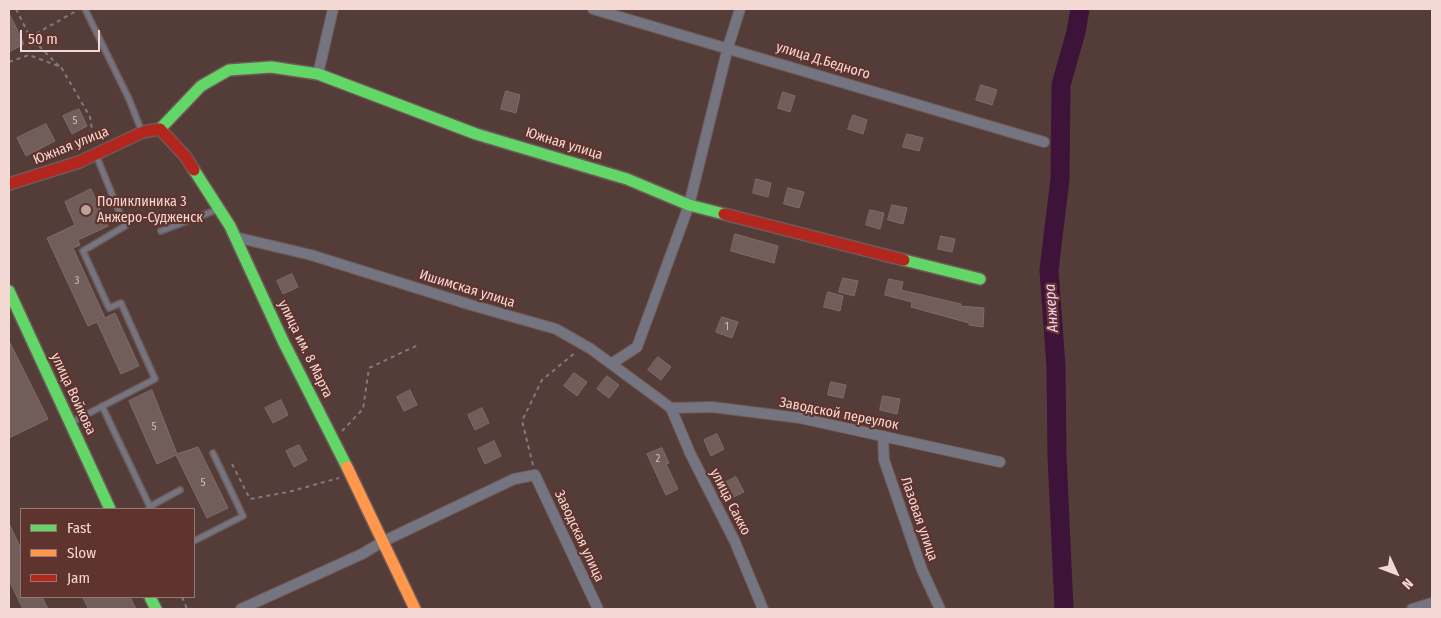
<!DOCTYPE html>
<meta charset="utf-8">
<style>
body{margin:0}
#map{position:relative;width:1441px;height:618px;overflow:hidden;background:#543c39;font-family:"Fira Sans Condensed",sans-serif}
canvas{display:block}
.frame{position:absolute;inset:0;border:10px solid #f4d8d3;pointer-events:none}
.legend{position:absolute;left:20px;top:508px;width:175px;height:90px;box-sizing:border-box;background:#5f332e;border:1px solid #9b7570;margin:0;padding:6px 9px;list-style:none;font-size:15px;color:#f4d8d3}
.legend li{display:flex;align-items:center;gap:10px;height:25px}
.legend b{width:25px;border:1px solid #9b7570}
.north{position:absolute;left:1371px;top:548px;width:50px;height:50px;-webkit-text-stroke:4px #5f332e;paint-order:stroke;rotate:133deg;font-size:14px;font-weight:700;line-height:20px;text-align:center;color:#f4d8d3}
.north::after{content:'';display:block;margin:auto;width:18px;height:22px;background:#f4d8d3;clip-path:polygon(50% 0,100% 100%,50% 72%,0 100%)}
.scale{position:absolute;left:20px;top:30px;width:80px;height:22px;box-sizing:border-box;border:2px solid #f4d8d3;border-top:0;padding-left:6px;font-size:15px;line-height:18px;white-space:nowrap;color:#f4d8d3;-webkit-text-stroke:4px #5f332e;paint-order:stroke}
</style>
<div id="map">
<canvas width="1441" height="618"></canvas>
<div class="frame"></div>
<ul class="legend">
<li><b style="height:6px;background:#63d668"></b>Fast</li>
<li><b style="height:6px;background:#ff974d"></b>Slow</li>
<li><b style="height:6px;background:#b3261e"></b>Jam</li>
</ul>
<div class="north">N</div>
<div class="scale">50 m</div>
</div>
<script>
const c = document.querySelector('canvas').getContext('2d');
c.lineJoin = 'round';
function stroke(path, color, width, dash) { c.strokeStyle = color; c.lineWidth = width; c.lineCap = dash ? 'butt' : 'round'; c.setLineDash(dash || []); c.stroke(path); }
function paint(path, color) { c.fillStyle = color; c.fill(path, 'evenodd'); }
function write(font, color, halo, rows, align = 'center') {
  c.font = font + ' "Fira Sans Condensed",sans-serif'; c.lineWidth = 4.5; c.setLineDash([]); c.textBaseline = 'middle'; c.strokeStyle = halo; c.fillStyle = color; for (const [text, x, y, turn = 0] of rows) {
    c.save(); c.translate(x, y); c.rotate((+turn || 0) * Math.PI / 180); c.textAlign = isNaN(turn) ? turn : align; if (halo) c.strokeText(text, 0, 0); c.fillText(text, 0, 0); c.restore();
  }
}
const river = new Path2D(`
 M1064,609L1057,455L1056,366L1049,270L1060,179L1061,85L1076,32L1080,9`);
const building = new Path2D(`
 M9,13L24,44L9,52Z
 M981,85L997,90L992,105L976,100Z
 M506,91L520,95L516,113L501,109Z
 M783,92L795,96L790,112L778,108Z
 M79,109L87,126L72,134L63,116Z
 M853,115L867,120L863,134L848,129Z
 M46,124L55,141L26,156L17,138Z
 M907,134L923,138L919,151L903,147Z
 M756,179L771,183L768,197L753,193Z
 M788,188L804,192L799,208L784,204Z
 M91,189L108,226L78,240L80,245L73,248L105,318L115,313L139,366L121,374L97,322L88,326L47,238L75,225L65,202Z
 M892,205L907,208L903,224L888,220Z
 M870,210L884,213L880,229L866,225Z
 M735,234L778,246L774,263L731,251Z
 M941,236L955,239L952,252L938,249Z
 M292,274L298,287L283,294L277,281Z
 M843,278L858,281L854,296L839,292Z
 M889,279L903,282L901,290L961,304L960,306L984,308L983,327L969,325V323L911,307L912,302L885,295Z
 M828,292L843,296L840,311L824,307Z
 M722,317L738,322L732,338L716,332Z
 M9,341L48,419L9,438Z
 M658,357L671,367L661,380L648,370Z
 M574,373L587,382L577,396L564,386Z
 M607,376L619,385L609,398L597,389Z
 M831,382L846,385L843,398L828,395Z
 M152,390L177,454L198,447L228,508L207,518L176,455L157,464L129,401Z
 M410,390L417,405L404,411L397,397Z
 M883,396L900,399L897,414L880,410Z
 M281,400L288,415L273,423L265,408Z
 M482,408L489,423L475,430L468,415Z
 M717,434L724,449L711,456L704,440Z
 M494,441L501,456L485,464L478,449Z
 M299,445L307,460L294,467L286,451Z
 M662,448L669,463L666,464L678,489L666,495L647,454Z
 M736,477L744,492L729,499L722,484Z
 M9,523L21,549V597H42L48,609H23L9,580Z
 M83,597H130L136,609H89Z`);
const path = new Path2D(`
 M16,9L30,37
 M9,62L29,55L61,67L90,117L94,142
 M59,66L30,37L78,10
 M342,431L363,409L369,368L418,345
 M232,464L250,499L288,492L339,478
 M533,465L522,421L542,380L576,352
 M182,597L187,609`);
const lane = new Path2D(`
 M85,9L129,99L142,132
 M161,231L219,209
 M102,406L151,509
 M70,423L155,379L121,303L109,308L83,251L125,226L96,155
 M149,507L180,490
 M194,541L243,516L213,453`);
const street = new Path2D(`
 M593,9L1044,142
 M318,74L333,9
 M235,237L311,255L471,305L556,329L591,349L671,408
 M611,364L637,347L689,205L728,47L740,9
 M671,408L712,407L800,418L1000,462
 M671,408L690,453L735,542L763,609
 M883,436L884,460L922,570L940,609
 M241,609L362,554L382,542L514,479L535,475L598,609
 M1412,609L1432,603`);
const fast = new Path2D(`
 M160,129L201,86L229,70L271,67L318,74L476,134L627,179L689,205L724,214
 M194,170L230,226L283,341L347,467
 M904,260L980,279
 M9,291L110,509
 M150,597L156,609`);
const slow = new Path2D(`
 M347,467L415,609`);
const jam = new Path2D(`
 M9,184L79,162L143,132L160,129L185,156L194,170
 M724,214L904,260`);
const markers = [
 [86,210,6,"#bca19d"]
];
const numberNames = [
 ["5",75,121],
 ["3",77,281],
 ["1",727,327],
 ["5",154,427],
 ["2",658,459],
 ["5",203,483]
];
const streetNames = [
 ["улица Д.Бедного",823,61,17],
 ["Южная улица",564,144,17],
 ["Южная улица",71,146,-22],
 ["Ишимская улица",467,289,17],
 ["улица им. 8 Марта",305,349,64],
 ["улица Войкова",73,394,65],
 ["Заводской переулок",839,414,11],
 ["улица Сакко",730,502,63],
 ["Лазовая улица",919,519,71],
 ["Заводская улица",579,536,65]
];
const poiNames = [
 ["Поликлиника 3",97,202],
 ["Анжеро-Судженск",97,218]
];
const waterNames = [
 ["Анжера",1052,308,-94]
];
stroke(river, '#3d133a', 19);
paint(building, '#715d5a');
stroke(building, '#816c69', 1);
stroke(lane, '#6e5a57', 8);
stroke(street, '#6e5a57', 12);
stroke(fast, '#6e5a57', 14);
stroke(slow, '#6e5a57', 14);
stroke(jam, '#6e5a57', 14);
stroke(path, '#7f7a81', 2, [4, 4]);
stroke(lane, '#747581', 5);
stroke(street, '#747581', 10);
stroke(fast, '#63d668', 11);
stroke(slow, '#ff974d', 11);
stroke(jam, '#b3261e', 11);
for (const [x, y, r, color] of markers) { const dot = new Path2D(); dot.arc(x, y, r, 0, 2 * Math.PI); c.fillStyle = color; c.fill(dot); stroke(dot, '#5f332e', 2); }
write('11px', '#d3b9b5', null, numberNames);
write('14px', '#f4d8d3', '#5f332e', streetNames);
write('14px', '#f4d8d3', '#5f332e', poiNames, 'left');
write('italic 15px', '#fbcff8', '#5f332e', waterNames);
</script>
